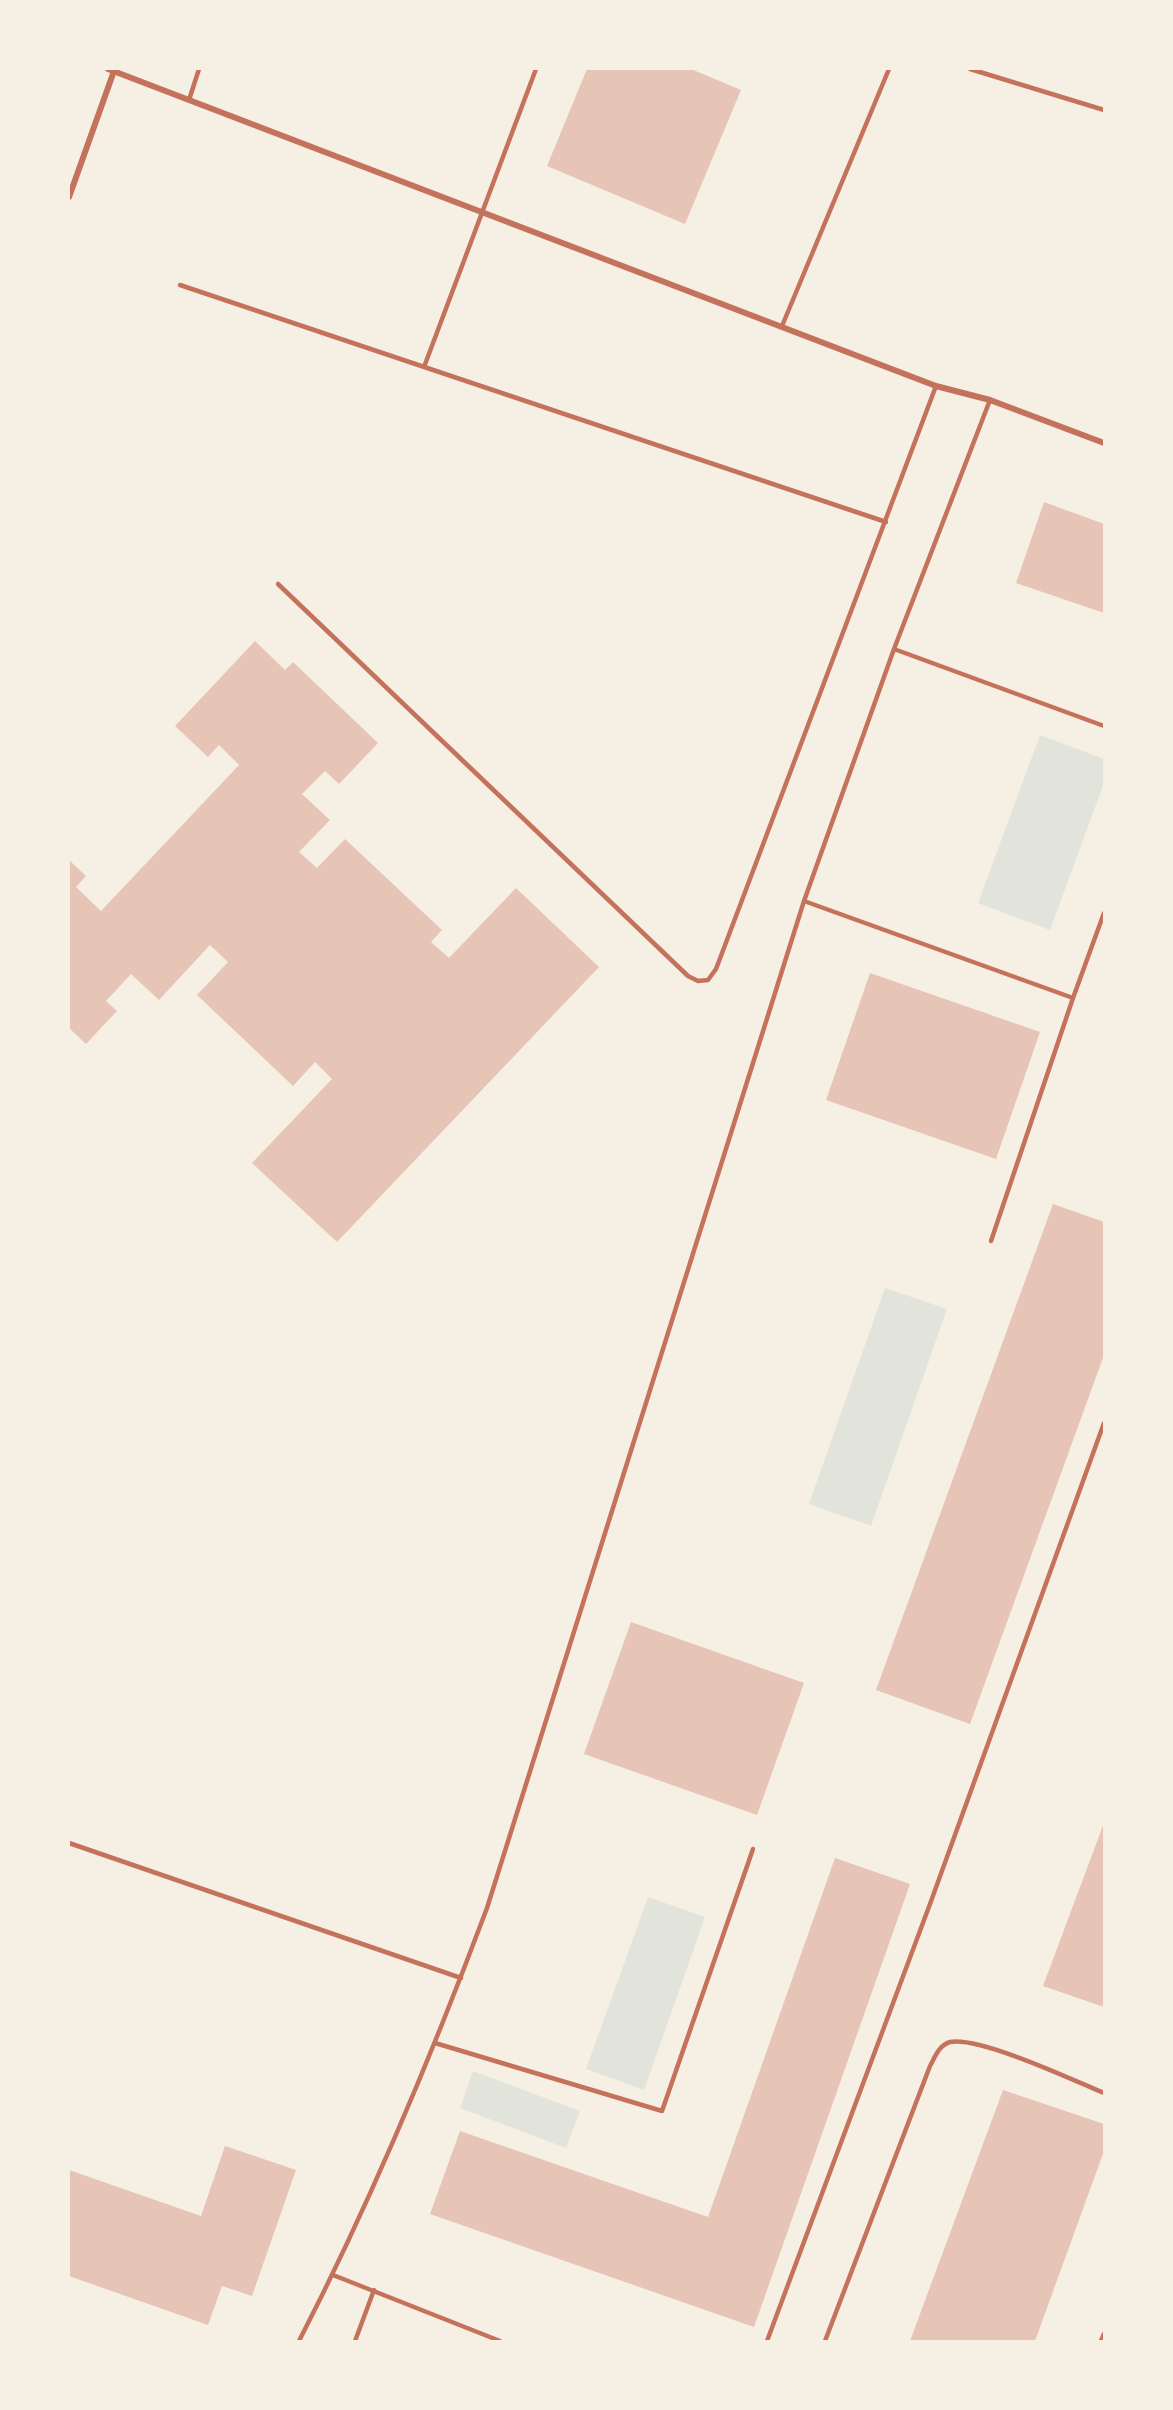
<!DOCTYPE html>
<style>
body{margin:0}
#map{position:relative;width:1173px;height:2410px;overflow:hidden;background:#f6efe4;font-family:Montserrat,sans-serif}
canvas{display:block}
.frame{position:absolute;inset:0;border:70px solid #f6efe4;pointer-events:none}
</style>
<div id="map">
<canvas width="1173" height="2410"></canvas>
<div class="frame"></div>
</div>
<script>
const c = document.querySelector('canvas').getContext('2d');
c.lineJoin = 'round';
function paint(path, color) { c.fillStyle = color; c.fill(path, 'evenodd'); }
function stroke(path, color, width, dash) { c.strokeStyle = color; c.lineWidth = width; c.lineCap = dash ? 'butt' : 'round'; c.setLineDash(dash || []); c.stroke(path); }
const green = new Path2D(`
 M1040,735L1104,759V783L1050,930L978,903Z
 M885,1288L947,1309L871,1526L809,1504Z
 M648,1897L705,1917L644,2090L586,2069Z
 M473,2071L580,2111L566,2148L460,2108Z`);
const building = new Path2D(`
 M587,69H691L741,90L685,224L547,166Z
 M1044,502L1104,524V613L1016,583Z
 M255,641L285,670L293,662L378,743L339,784L325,771L302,794L330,820L299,852L317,868L345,839L442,930L431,942L449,958L516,888L599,967L337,1242L252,1163L332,1079L315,1062L293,1086L197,995L228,962L210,945L159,1000L131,974L106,1001L117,1011L86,1044L69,1028V860L86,876L76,887L101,911L239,765L219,745L208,757L175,726Z
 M870,973L1040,1032L996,1159L826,1100Z
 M1053,1204L1104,1222V1355L970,1724L876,1690Z
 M631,1622L804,1683L757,1815L584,1754Z
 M1104,1823V2007L1043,1986Z
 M835,1858L910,1884L754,2327L430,2214L460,2131L708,2217Z
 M1003,2090L1104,2124V2151L1035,2341H910Z
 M225,2146L296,2170L252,2296L222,2286L208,2325L69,2276V2170L201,2216Z`);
const service = new Path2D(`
 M970,69L1104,110
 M189,100L199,69
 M180,285L886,522
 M782,326L889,69
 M424,367L536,69
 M278,584L688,976L698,981L708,980L716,969L936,386
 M894,649L1104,726
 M804,901L1073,998L1104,913
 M991,1241L1073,998
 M69,1843L461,1978
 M435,2043L662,2111L753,1849
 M333,2275L500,2341
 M299,2341C371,2201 432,2055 487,1908L804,901L894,649L990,400
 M355,2341L374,2290
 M767,2341L930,1904L1104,1423
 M825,2341L930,2066C935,2057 939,2045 950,2042C979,2036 1073,2080 1104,2093
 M1101,2341L1104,2334`);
const minor = new Path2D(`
 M108,69L936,386L990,400L1104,443
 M69,197L114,71`);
paint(green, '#e2e4dc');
paint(building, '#e6c5b7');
stroke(service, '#c5725c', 4.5);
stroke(minor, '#c5725c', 6);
</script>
